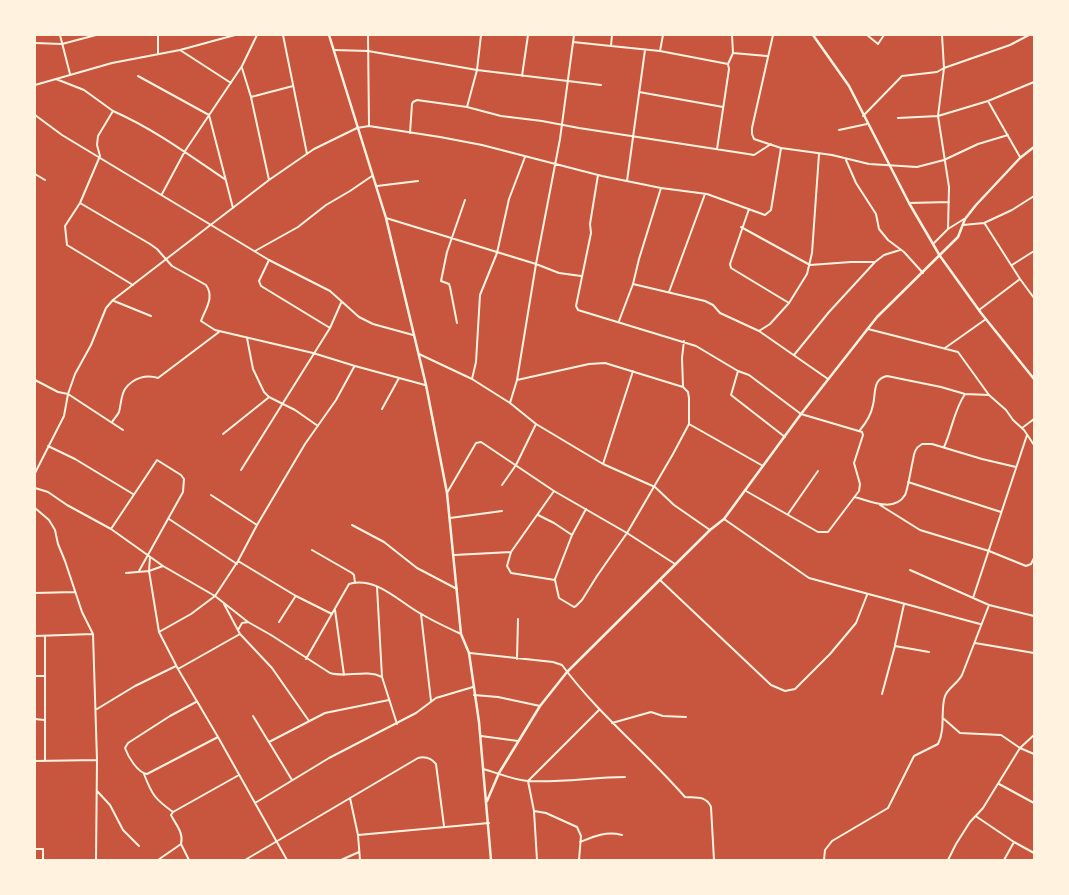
<!DOCTYPE html>
<style>
body{margin:0}
#map{position:relative;width:1069px;height:895px;overflow:hidden;background:#c8553d;font-family:"Archivo Narrow",sans-serif}
canvas{display:block}
.frame{position:absolute;inset:0;border:36px solid #fff3e0;pointer-events:none}
</style>
<div id="map">
<canvas width="1069" height="895"></canvas>
<div class="frame"></div>
</div>
<script>
const c = document.querySelector('canvas').getContext('2d');
c.lineJoin = 'round';
function stroke(path, color, width, dash) { c.strokeStyle = color; c.lineWidth = width; c.lineCap = dash ? 'butt' : 'round'; c.setLineDash(dash || []); c.stroke(path); }
const minor = new Path2D(`
 M60,35L70,74
 M283,35L307,154
 M368,35L369,125
 M663,35L660,51L728,64
 M773,35L752,128V134L754,139L781,148L832,155L869,164L917,167L944,160L978,144L1008,135
 M867,35L878,44L884,35
 M942,35L944,68L938,116L949,187L948,229
 M573,42L611,46L612,35
 M35,43L62,44L96,35
 M611,46L660,51
 M180,50L231,83
 M334,50L368,51L477,70L601,85
 M733,53L767,56
 M158,54V35
 M242,68L251,97L269,180
 M138,76L209,115L233,208
 M522,76L528,35
 M56,79L84,90L113,111L98,136L97,145L100,156L80,203L65,226L67,245L133,285
 M35,85L112,63L180,50L235,35
 M639,92L723,107
 M251,97L293,86
 M988,101L1020,157
 M467,107L477,70L481,35
 M113,111C154,129 189,155 226,180
 M35,115L62,135L269,260L330,291L359,317L373,324L413,335
 M863,116L902,76L937,72L944,68L1010,45L1029,35
 M898,118L938,116L988,101L1034,82
 M839,130L867,124
 M410,133L412,104L413,102L417,100L467,107L501,116L542,121L579,128L748,154L754,155L771,144
 M717,149L729,69L728,64L733,53L732,35
 M846,160L856,183L876,214L879,229L888,240L904,252L923,273
 M35,174L45,180
 M598,175L590,224L591,233L576,306L578,310L696,346L738,371L749,375L801,414L862,432L863,435L854,463L860,484L859,491L828,532H818L746,491
 M627,181L645,50
 M377,186L418,181
 M162,194L185,151L242,66L257,35
 M80,203L150,244L157,249L172,266L206,285C215,298 205,309 201,321L215,330L313,353L355,366L425,385
 M909,203L949,202
 M749,209L730,264L731,268L789,303
 M386,218L536,264L559,273L581,276
 M985,224L1020,279
 M963,225L984,223L1012,210L1034,196
 M741,227L810,265L851,262H875
 M933,244L948,229L964,219
 M255,251L298,227L326,205L350,191L372,176
 M269,260L259,281L261,286L330,328
 M1012,265L1034,251
 M633,284L705,301L713,305L720,313L759,331L828,379
 M669,292L705,194
 M114,301L151,316
 M979,310L1020,279L1034,298
 M619,321L633,284L639,259L661,188
 M457,323L450,287L449,284L441,281L447,252L465,200
 M868,329L958,352L989,395
 M759,331L770,324L789,303L807,274L812,253L819,154
 M247,338L253,369L264,392L269,397L295,410L318,426
 M945,348L986,319
 M419,354L472,379L510,403L536,424L603,464L655,487L674,505L710,530
 M794,355L829,312L875,262L884,255L900,250
 M738,371L731,395L785,437
 M472,379L476,362L480,295L497,253L509,199L525,157
 M35,380L58,392L68,394L123,430
 M517,380L536,264L560,139L574,35
 M683,386L682,358L684,341
 M510,403L517,380L589,364L605,363L683,387L688,392L689,398V424L673,454L627,533L597,576L582,600L576,606L574,607L559,598L555,580L511,573L507,566L511,552L554,491
 M382,409L399,378
 M112,422C114,419 117,416 119,412C121,405 121,395 125,389C133,378 146,374 158,378L219,332
 M689,424L763,466
 M1022,428L1034,419
 M860,430C866,423 871,415 873,405C876,394 872,379 887,376L941,387L965,394L989,395L1006,410L1013,420L1024,430L1034,445
 M223,434L268,398
 M48,446L75,459L133,494
 M944,447C952,430 954,410 965,394
 M603,464L633,371
 M241,470L330,328L341,303
 M35,473L64,416L68,394L75,374L91,345L106,308L113,300L269,180L314,149L357,128L369,126L440,137L482,145L602,176L661,188L707,194L765,215L771,210L781,148
 M908,482L1001,512
 M502,485L516,465L536,424
 M35,488L48,492L67,505L111,529L163,566L215,596L248,622L271,635L330,673C347,678 366,669 382,677
 M447,493L476,443L481,442L554,491L627,533L675,564
 M211,495L257,525
 M855,497C870,501 894,513 905,495C908,489 911,468 913,460C914,453 915,448 922,444H932L982,459L1016,467
 M880,505L920,530L989,551L1026,566L1031,564L1034,558
 M35,508L49,520L55,530L58,544L65,561L82,612L93,634L97,760L96,860
 M788,514L818,471
 M538,515L554,523L572,535
 M450,518L502,511
 M169,519L237,564
 M724,519L809,578L980,624
 M352,525L384,542L417,568L457,589
 M111,529L157,460L181,475L184,479L183,492L139,571
 M312,550L352,573L354,575L355,583
 M454,555L511,552
 M150,557L149,571L159,632L178,669L218,737L287,860
 M238,561L296,596L332,614
 M910,570L989,605L1034,616
 M126,573L149,571L163,566
 M555,579L572,535L586,509
 M660,580L771,685L785,691L795,689L830,654L856,623L867,595
 M377,587L382,677L397,724
 M35,593L75,592
 M973,598L1027,435
 M224,604L240,634L272,668L309,721
 M335,610L344,675
 M421,614L431,701
 M279,622L295,597
 M238,630L242,623L248,622
 M159,632L191,614L215,596L238,561L257,525L305,444L336,400L354,367
 M35,636L93,634
 M45,637V761
 M975,643L1034,653
 M895,645L904,604
 M470,653L553,662L562,665C598,714 645,751 685,797C695,798 706,795 711,807L714,860
 M306,659L349,584C377,576 400,603 423,615C435,622 448,628 461,634
 M517,659L518,619
 M178,669L240,634
 M35,676H44
 M882,694L895,646L929,652
 M474,695L498,697L540,706
 M196,702L170,716L128,743L125,748C128,757 138,773 147,774L218,737
 M97,709L135,686L176,666
 M253,716L292,780
 M35,719L44,720
 M944,719L960,733L1001,735L1020,748L1034,754
 M612,723L651,712L663,716L686,717
 M481,736L518,741
 M269,742L325,713L389,700
 M35,761L97,760
 M483,769C498,773 513,780 528,781C561,783 593,777 625,777
 M144,774C152,795 155,799 173,812
 M999,784L1034,803
 M97,791L110,805L123,830L139,846
 M350,798L358,835L360,860
 M255,803L329,758L416,713L436,698L473,687
 M534,811L546,813L577,827L581,836L579,860
 M977,817L1014,842L1034,853
 M358,835L489,823
 M580,842C595,836 606,831 622,835
 M181,844L189,860
 M35,849H43V860
 M158,860L181,844C184,833 176,825 171,815L173,812L239,775
 M245,860L418,758C425,756 431,758 436,764L444,826
 M341,860L359,852
 M537,860L534,811L528,781L599,710
 M824,860L825,850L832,841L888,808L914,756L938,744C946,728 940,711 945,696C948,688 958,683 962,675L989,605
 M948,860L956,844L970,822L983,808L1020,748L1034,735
 M1004,860L1014,842`);
const tertiary = new Path2D(`
 M329,35L386,218L426,385L447,493L461,634L469,653L479,722L491,860
 M813,35L849,86L909,203L940,256L981,313L1034,379
 M487,801L499,773L540,706L567,672L710,530L724,519L801,414L877,317L958,237L965,219L976,205L1020,158L1034,147`);
stroke(minor, '#fff3e0', 2);
stroke(tertiary, '#fff3e0', 2.5);
</script>
